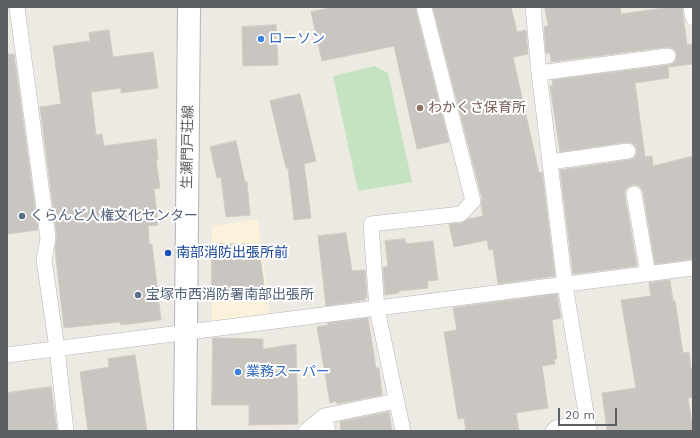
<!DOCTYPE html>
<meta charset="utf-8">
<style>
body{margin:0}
#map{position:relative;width:700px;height:438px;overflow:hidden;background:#edeae3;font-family:"Work Sans",sans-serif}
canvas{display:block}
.frame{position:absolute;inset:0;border:8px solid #5c6063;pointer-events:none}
.scale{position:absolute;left:558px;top:408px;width:59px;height:18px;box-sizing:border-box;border:2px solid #5c6063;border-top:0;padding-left:5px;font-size:12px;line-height:14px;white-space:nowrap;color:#5c6063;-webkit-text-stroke:3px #fff;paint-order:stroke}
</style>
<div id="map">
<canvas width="700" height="438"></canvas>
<div class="frame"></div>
<div class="scale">20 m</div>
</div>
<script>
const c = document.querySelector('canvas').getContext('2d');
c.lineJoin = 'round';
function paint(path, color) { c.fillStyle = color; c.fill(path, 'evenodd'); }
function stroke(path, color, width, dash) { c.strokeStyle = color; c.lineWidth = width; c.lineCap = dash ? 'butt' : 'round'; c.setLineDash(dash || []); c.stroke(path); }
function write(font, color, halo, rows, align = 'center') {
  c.font = font + ' "Work Sans","Noto Sans JP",sans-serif'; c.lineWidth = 4; c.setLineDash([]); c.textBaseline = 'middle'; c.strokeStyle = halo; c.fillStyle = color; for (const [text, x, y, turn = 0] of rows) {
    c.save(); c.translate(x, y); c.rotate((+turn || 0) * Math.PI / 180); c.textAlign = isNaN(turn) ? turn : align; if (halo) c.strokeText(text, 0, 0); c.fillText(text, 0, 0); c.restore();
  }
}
const commercial = new Path2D(`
 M258,219L270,316L212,323V226Z`);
const green = new Path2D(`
 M375,66L388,73L412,182L358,191L333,76Z`);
const building = new Path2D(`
 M336,7H415L449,142L417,149L394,46L322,61L311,12Z
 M433,7H511L517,32L526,30L528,54L513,57L539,173L542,172L555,276L498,284L493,249L489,250L487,240L454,247L449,224L462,223L469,219L483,216L481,205L482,199Z
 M545,7H620L621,14L671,7H682L687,45L693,44V64L668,67L669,78L635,83L645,157L652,156L653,166L693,156V259L655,264L643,192L641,188L637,185H633L628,187L625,191V196L637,266L573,274L560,170L629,160L634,158L636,155L637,150L635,145L632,143L627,142L560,152L550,86L553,85L552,80L669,65L674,63L676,59L677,55L675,50L671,48L667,47L551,62L550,53H546L544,27L548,26Z
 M276,25L278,65L243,66L242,27Z
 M109,30L113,57L153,52L158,88L121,93V88L91,92L96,135L102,134L104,146L156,139L158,160H156L160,188L154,189L158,225L148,226L149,244H152L161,320L121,325L120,322L64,328L55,250L57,237L40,107L61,104L53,46L90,41L89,33Z
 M7,54H14L38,230L7,234Z
 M300,94L316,161L304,164L311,218L294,220L288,168H286L270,101Z
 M236,141L245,182H247L250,215L226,217L221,177L217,178L210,147Z
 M346,233L352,271L365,270L367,298H365V300L326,306L318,236Z
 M405,239L406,244L433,241L438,280L427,281L428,288L399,291V293L385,295L383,267H388L385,241Z
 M212,244H249V249L259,248L265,293L245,295V294H212Z
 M670,280L673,301H675L683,353L689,352L691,369H693V397L688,398L693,431H607L602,393L636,388L621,300L651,296L649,283Z
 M557,294L561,318L552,320L557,359H554L555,364L542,366L548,408L516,413L519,431H466L464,418L458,419L444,332L457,330L453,308Z
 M368,318L376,368H379L382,395L337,404L336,401L330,403L317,327L328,325V323Z
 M213,338L263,339V349L296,344L298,424L249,425V405H212Z
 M135,355L147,431H88L80,372L109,367L108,359Z
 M51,387L57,431H7V393Z
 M389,412L392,431H341L340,422Z`);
const street = new Path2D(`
 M17,7L48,238L44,260L57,348L66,431
 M533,7L539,73L565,285L589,431
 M691,7L693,18
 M539,73L668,56
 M550,162L628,151
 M634,194L648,274
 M7,355L693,268
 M324,416L328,431
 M306,431L324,416L396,401
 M403,431L377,309L371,224L461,214L473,201L424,7
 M553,431L556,428L587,423`);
const secondary = new Path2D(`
 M185,431L189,7`);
const markers = [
 [261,39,4,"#3f7fe0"],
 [420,108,4,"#8d6e63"],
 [22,216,4,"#5c6f8a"],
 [168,253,4,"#1a4fb4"],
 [138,295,4,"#5c6f8a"],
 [238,372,4,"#3f7fe0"]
];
const shopNames = [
 ["ローソン",269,39],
 ["業務スーパー",246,372]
];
const educationNames = [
 ["わかくさ保育所",428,108]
];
const streetNames = [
 ["生瀬門戸荘線",188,147,-89]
];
const serviceNames = [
 ["くらんど人権文化センター",30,216],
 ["宝塚市西消防署南部出張所",146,295]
];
const transitNames = [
 ["南部消防出張所前",176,253]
];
paint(commercial, '#fcf1da');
paint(green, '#c5e3c1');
paint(building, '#c9c5c0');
stroke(building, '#d2cbc2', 1);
stroke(street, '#b4b6ba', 16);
stroke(secondary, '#b0b4b8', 24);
stroke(street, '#fff', 15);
stroke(secondary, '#fff', 22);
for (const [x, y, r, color] of markers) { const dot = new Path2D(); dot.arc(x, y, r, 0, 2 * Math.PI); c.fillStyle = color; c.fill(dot); stroke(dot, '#fff', 1.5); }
write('14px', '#366cbe', '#fff', shopNames, 'left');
write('14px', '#785e54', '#fff', educationNames, 'left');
write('14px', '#5c6063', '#fff', streetNames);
write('14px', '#4e5e75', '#fff', serviceNames, 'left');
write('14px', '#164399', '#fff', transitNames, 'left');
</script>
